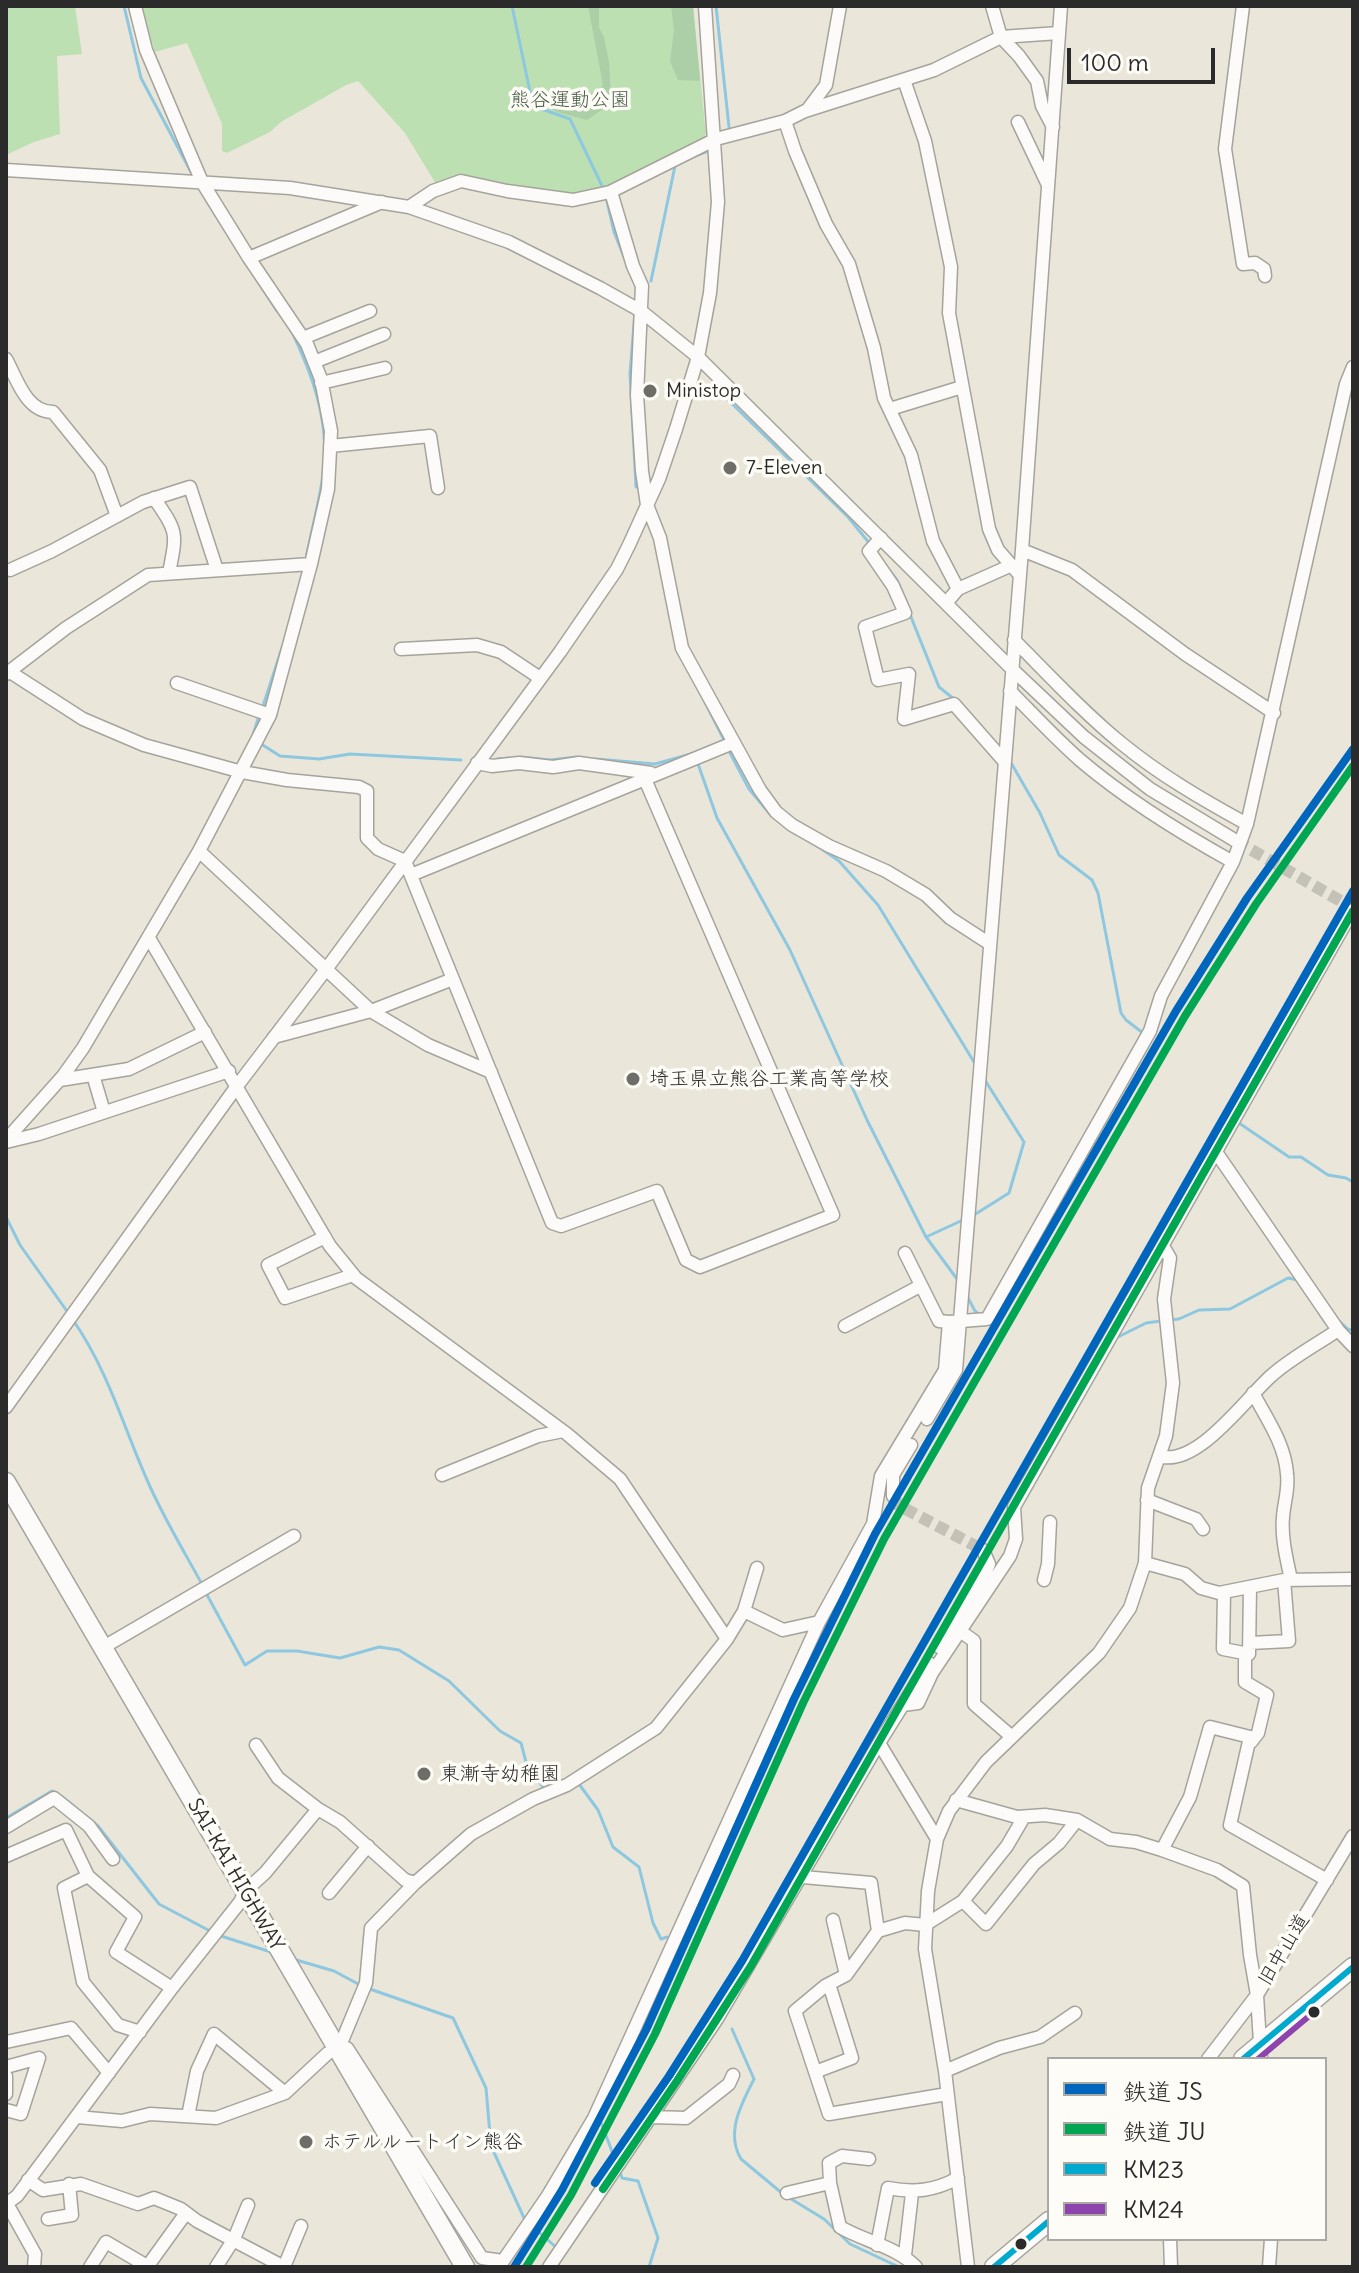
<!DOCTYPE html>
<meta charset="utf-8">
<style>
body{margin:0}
#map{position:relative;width:1359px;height:2273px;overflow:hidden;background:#eae7da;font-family:Delius,"Klee One",sans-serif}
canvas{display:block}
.frame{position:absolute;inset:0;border:8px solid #2b2b2b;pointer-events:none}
.legend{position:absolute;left:1047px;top:2057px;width:280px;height:184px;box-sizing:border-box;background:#fdfcf7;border:2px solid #a9a8a5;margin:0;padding:10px 14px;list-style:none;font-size:24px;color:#2b2b2b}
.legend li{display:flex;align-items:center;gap:16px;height:40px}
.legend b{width:40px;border:2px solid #a9a8a5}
.scale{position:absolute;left:1067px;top:48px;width:148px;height:36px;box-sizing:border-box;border:4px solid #2b2b2b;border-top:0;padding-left:10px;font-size:24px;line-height:28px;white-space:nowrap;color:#2b2b2b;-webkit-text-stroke:6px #fdfcf7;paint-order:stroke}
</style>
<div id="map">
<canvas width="1359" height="2273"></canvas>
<div class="frame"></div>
<ul class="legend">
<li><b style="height:10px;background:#0065bd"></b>鉄道 JS</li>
<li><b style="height:10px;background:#00a651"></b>鉄道 JU</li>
<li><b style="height:10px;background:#00a9ce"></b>KM23</li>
<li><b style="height:10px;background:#8e44ad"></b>KM24</li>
</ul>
<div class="scale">100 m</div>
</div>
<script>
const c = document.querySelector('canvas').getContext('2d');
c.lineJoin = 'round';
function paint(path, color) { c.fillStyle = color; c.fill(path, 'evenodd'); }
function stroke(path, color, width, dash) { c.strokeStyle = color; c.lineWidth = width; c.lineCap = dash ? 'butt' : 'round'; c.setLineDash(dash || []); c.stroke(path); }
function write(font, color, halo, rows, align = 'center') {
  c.font = font + ' Delius,"Klee One",sans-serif'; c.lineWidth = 7; c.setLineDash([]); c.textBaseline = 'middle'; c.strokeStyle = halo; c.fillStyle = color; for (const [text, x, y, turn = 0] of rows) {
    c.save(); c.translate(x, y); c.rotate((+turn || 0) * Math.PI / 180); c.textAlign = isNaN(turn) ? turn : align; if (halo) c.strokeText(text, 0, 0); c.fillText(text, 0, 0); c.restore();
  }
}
const green = new Path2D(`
 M6,6H75L82,54L57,56L60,134L34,142L6,155Z
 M140,6H693L706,134L703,139L607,190L575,196L436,184L405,133L358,81L346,85L281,122L270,132L227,153L222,151V124L187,43L155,52Z`);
const forest = new Path2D(`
 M588,6H599V27L604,37L609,62L611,96L606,107L587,120L557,112L544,104L548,101L596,92L603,85Z
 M671,6H693L700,81L678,80L670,61L674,30Z`);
const stream = new Path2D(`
 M124,6L141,78L191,172
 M512,6L533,106L570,119L604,190
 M716,6L729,127
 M695,156L708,151
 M606,197L614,232L626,262
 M206,200L277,311
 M651,281L675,166L677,165
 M635,311L630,374L636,487
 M293,334C308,366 321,399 324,435C328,475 313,520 306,559
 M721,393L848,517L870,544
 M886,566L897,580L906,601
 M909,612L939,687L954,699
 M699,690L726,744
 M262,709L282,648
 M253,735L259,716
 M258,742L280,756L319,759L350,754L461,760
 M729,751L749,789L770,814
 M521,757L550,760L577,757
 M497,759L509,758
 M596,759L655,764L691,754
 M697,761L717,818L790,950L867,1120L926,1237L957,1279
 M1010,761L1040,813L1059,855L1092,880L1098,893L1121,1013L1126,1020L1143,1033
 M816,845L839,861L878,905L974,1062
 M1239,1123L1289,1157H1301L1328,1175L1346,1178L1353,1182
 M974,1215L1009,1193L1024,1142L983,1077
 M6,1217L20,1245L69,1314
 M926,1237L963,1220
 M967,1296L975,1311L980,1315
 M1319,1313L1328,1326
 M73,1320C110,1373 126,1436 153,1493C168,1525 186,1555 203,1586
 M1168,1320L1179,1319L1199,1310L1230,1309L1288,1278L1298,1280
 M1339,1321L1349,1330L1353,1329
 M1116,1338L1146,1323L1161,1321
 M206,1593L245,1665L267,1651H297L340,1658L379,1647L399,1650L449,1681L500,1731L521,1743L526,1762L544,1789
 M576,1785L579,1784L598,1810L613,1847L639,1867L653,1923L661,1939L667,1937
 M61,1796L98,1826L159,1904L210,1931
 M6,1818L52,1791L54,1793
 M221,1936L274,1953
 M293,1959L334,1971L360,1985
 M367,1988L453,2018L486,2088L491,2146L525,2220
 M732,2029L754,2079C742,2103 725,2132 741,2159L783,2194L824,2219L850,2244L899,2267
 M599,2117L616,2162
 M619,2169L622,2178L638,2181L658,2238L649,2267
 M531,2225L558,2249`);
const minorTunnel = new Path2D(`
 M1236,841L1353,908
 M893,1496L898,1505L983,1550`);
const minor = new Path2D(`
 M992,6L1001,37L1019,56L1037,81L1042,106L1053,127
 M1243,6L1225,149L1243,264L1255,263L1264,269L1265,276
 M904,80L925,141L951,267L949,313L989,529L998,550L1019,574
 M808,109L826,85L840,6
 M785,121L795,151L826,224L849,264L874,348L884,398L911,455L933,541L958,589L946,603
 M1018,122L1048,185
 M6,170L290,188L409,207L509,242L600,288L641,311L698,357L1012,669L1084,737L1150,789L1236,841
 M611,192L633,266L642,286L637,395L642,471L647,505L660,538L682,648L760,790L776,812L792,825L829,846L886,871L926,895L950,918L990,944
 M409,207L433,191L461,181L507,191L573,200L610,192L716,139L785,121L805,111L934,70L1001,37L1059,33
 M249,258L382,202
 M303,338L370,311
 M6,359C17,379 26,412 53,412L100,470L117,516
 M314,362L384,334
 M321,383L385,368
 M890,409L962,387
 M330,446L430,436L438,488
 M154,498C178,533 177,532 169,573
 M881,538L869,551L893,586L905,613L865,627L878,680L909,674L904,719L954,704L1004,761
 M1022,550L1072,570L1185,654L1274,713
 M10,570L52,551L143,502L190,487L217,570
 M958,589L1012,565
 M1014,640C1049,675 1083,712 1121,743C1160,775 1203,800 1247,824
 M401,649L477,645L501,652L540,678
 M10,672L83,719L144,745L242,772L287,780L359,787L367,791V838L378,849L405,861L552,1223L561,1226L657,1191L686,1260L700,1267L833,1215L644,777
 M6,674L66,628L148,575L311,564
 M177,683L270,715
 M1010,691C1033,714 1055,738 1080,760C1127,800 1179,832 1233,862
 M477,763L492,766L519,763L553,767L579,763L651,773
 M199,851L371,1011L428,1045L491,1072
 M411,875L733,743
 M149,938L330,1246L356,1278L567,1434L620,1479L727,1639
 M274,1037L371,1011L453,979
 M93,1075L104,1112
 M60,1080L129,1069L205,1032
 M6,1140L63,1076L83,1048L199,851L270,715L311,564L328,489L331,431L321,379L307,344L249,258L202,182L146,50L135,6
 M6,1142L39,1134L229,1071
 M1216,1152L1338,1330L1353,1346
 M325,1237L268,1265L285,1298L353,1275
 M905,1253L939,1321L949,1322
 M845,1326L920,1286
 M1253,1393C1267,1419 1285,1444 1287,1474C1289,1490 1284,1502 1283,1517C1281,1538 1287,1560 1291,1580
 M6,1407L237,1086L327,968L560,652L617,569L629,545L659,479L676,429L698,357L710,293L718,202L705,6
 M927,1419L956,1370L1022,550L1061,6
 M1159,1456C1197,1468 1246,1398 1271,1376C1291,1358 1316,1345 1338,1330
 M442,1475L538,1436L563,1431
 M893,1496V1475L911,1445
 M1147,1500L1196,1519L1203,1529
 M1145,1563L1185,1574L1201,1588L1219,1593L1284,1580L1353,1579
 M1044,1580L1048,1564L1050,1522
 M1224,1593L1223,1649L1249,1654L1250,1588
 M744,1611L757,1568
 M960,1631L974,1641V1704L1012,1737
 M1250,1643L1289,1641L1284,1580
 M939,1647L985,1574L989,1564L983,1550
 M102,1648L294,1536
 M1245,1654V1682L1267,1695L1258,1733L1251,1742
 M903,1705L918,1703L932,1673L1010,1556L1016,1539L1014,1507L1353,910
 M879,1743L937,1839
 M256,1745L278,1778L318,1809
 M956,1800L1017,1817L1045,1815L1077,1820L1110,1839L1136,1842L1162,1850L1217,1870L1243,1886L1250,1955L1257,1995L1261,2059
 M6,1827L54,1798L89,1826L113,1859
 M1162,1850L1190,1797L1210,1727L1250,1737L1230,1825L1327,1880
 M6,1856L66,1830L88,1876L135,1917L116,1952L172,1988
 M88,1876L64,1888L83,1982L118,2025L140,2032
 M803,1877L871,1883L878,1931L905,1923L925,1925L963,1901L1007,1846L1024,1817
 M329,1893L368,1846
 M963,1901L986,1924L1034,1864L1059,1843L1077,1820
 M833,1920L846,1975L825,1986L795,2011L829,2114L947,2094
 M846,1975L878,1931
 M342,2041L366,1983L371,1928L415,1883
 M6,2042L71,2028L109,2073
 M347,2048L482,2258L503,2261L547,2197L594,2118L819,1622L873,1524L881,1476L945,1370L949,1322L987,1319L1150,1031L1161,996L1233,862L1247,824L1346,384L1353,367
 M1208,2059L1257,1995L1353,1836
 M6,2067L39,2058L21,2114L6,2110
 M945,2071L999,2048L1040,2037L1075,2013
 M815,2072L852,2058L829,1984
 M6,2076V2094
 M188,2116L197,2071L214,2034L285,2093
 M77,2117L122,2121L150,2114L216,2118L285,2093L328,2053
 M651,2117L686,2118L729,2084L733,2075
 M28,2180L43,2190L81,2184L138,2204L154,2198L181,2209L197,2221L284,2267
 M830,2183L829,2163L842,2156L869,2159
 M787,2193L830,2183L840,2227C864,2241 897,2247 916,2267
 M6,2202L35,2254L34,2267
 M6,2204L17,2196L172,1988L240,1902L245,1891L265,1873L318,1809L340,1822L405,1880L415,1883L471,1834L533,1799L567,1785L656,1728L727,1639L744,1611L783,1630L819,1622
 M48,2219L72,2215L69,2184
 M1170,2239L1171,2267
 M877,2245L888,2188C914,2193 934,2191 958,2178
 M905,2255L912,2193
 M90,2267L106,2242L147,2266
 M147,2267L186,2213
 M216,2267L234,2239L248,2205
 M284,2267L301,2226
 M549,2267L717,2019L879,1743L929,1663
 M968,2267L945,2071L925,1949L928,1891L937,1839L949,1811L986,1762L1099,1653L1130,1608L1145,1563L1148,1488L1166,1436L1173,1383L1164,1299L1170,1258L1163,1246
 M1269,2267L1271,2239`);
const highway = new Path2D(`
 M6,1482L465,2267
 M1243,2059L1353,1967
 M994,2267L1049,2221`);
const bus1 = new Path2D(`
 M1243,2059L1353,1967
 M994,2267L1049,2221`);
const bus2 = new Path2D(`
 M1258,2059L1314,2012`);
const rail1 = new Path2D(`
 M595,2183L669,2076L742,1961L1353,891
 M514,2267L562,2190L646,2030L794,1699L875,1534L1176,1011L1247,898L1353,749`);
const rail2 = new Path2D(`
 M603,2189L677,2081L751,1966L1353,911
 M526,2267L571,2195L655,2034L803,1703L884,1539L1185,1016L1256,904L1353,766`);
const markers = [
 [650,391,8,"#6e6d68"],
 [730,468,8,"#6e6d68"],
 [633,1079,8,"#6e6d68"],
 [424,1774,8,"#6e6d68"],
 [1314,2012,7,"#2b2b2b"],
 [306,2142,8,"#6e6d68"],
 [1021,2244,7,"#2b2b2b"]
];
const parkNames = [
 ["熊谷運動公園",570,100]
];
const poiNames = [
 ["Ministop",666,391],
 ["7-Eleven",746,468],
 ["埼玉県立熊谷工業高等学校",649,1079],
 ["東漸寺幼稚園",440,1774],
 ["ホテルルートイン熊谷",322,2142]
];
const streetNames = [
 ["SAI-KAI HIGHWAY",235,1875,60],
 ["旧中山道",1284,1950,-59]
];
paint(green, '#bde0b3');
paint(forest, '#accfa7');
stroke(stream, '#8ec7e0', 3);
stroke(minorTunnel, '#c4c1b7', 12, [12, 6]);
stroke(minor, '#a5a39c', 15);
stroke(highway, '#a5a39c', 21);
stroke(minor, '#fcfbf9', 12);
stroke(highway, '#fcfbf9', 18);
stroke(bus1, '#00a9ce', 6);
stroke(bus2, '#8e44ad', 6);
stroke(rail1, '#0065bd', 8);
stroke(rail2, '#00a651', 8);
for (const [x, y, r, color] of markers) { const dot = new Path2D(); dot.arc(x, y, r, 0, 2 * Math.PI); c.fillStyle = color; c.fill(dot); stroke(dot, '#fdfcf7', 3); }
write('20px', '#4c604a', '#fdfcf7', parkNames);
write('20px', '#2b2b2b', '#fdfcf7', poiNames, 'left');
write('20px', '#2b2b2b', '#fdfcf7', streetNames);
</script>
